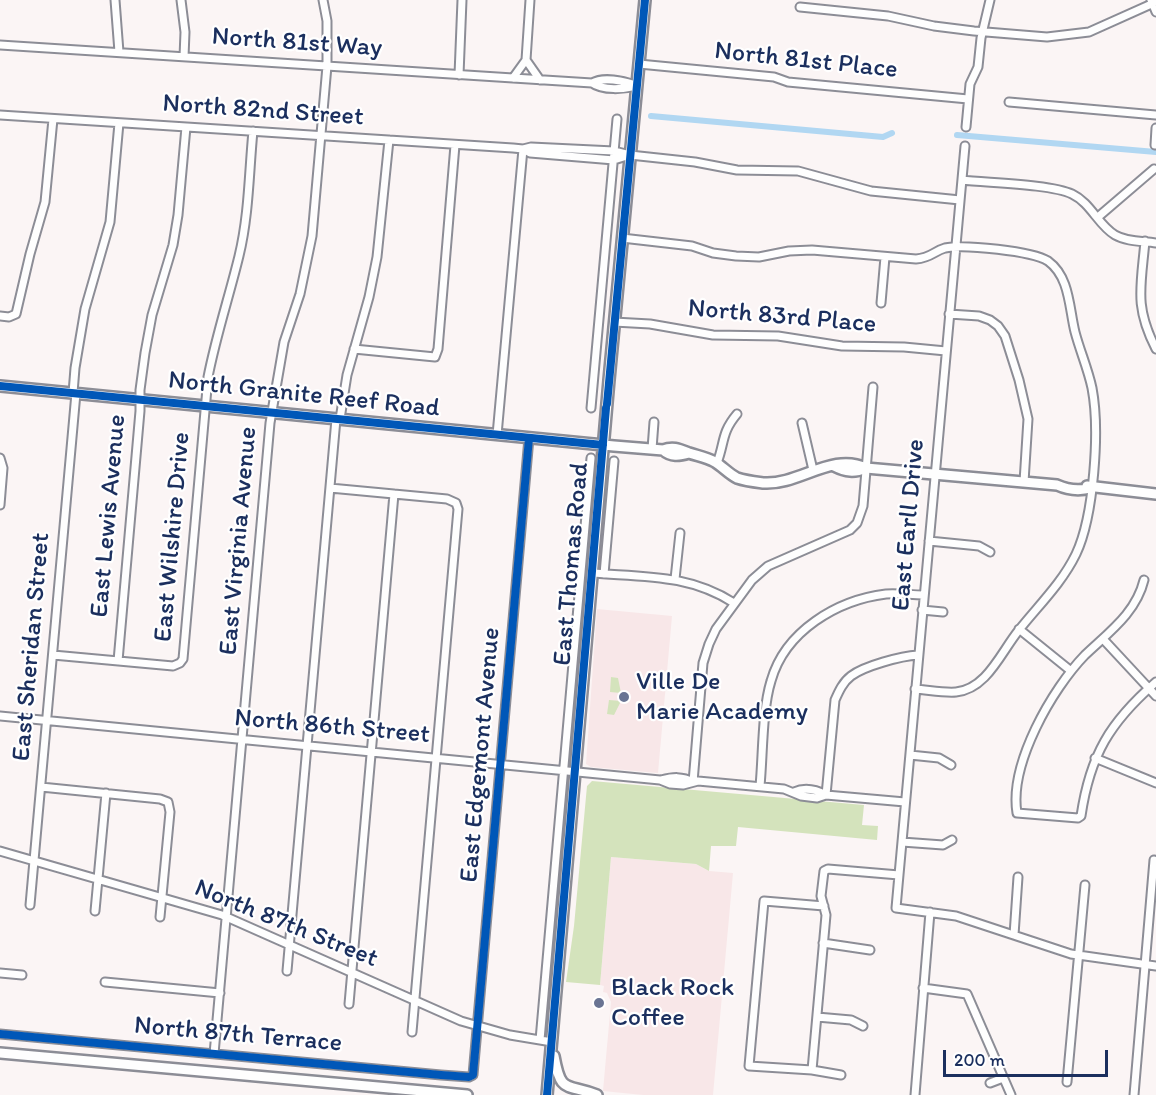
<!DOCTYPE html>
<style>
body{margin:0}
#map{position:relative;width:1156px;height:1095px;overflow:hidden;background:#fbf5f5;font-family:Itim,sans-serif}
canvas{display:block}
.scale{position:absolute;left:943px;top:1050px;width:165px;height:27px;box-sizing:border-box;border:3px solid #1b2f5e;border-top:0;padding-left:8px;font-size:18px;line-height:21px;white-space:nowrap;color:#1b2f5e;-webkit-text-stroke:4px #fff;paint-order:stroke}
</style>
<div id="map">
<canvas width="1156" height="1095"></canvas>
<div class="scale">200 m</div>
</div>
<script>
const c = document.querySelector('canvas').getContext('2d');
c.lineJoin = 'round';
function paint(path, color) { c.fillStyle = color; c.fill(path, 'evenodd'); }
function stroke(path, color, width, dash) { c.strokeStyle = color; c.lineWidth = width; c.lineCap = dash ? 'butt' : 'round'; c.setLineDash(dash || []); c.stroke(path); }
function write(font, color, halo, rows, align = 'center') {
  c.font = font + ' Itim,sans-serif'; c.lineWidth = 4.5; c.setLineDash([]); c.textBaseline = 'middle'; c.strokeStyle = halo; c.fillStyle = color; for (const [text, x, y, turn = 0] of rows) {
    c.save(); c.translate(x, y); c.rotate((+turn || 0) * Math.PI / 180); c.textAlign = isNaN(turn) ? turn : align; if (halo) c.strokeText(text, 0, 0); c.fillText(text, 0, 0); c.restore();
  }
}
const built = new Path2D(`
 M597,609L672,616L658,773L591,767L586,764Z
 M611,857L696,864L709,871L733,873L713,1095H643L603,1091L611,1002L607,993L603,992L604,986L600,985Z`);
const green = new Path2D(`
 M611,677L618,678L621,693L610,692Z
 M609,700L621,701L614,715L607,714Z
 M592,781L864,805L862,825L878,826L877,840L738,827L736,846H711L709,871L696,864L611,857L600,985L566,982L574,926L587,786Z`);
const canal = new Path2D(`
 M651,116L883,137L892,133
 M957,135L1156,152`);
const street = new Path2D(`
 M115,0L119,52
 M181,0L185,32L184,57
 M1151,0L1156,12
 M800,7L888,16L934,26L974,31L1047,37L1089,32L1156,2
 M0,45L513,78L592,83C603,91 624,89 637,86
 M526,60L540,80
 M639,64L774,77L788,82L968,99
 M459,75L462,0
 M513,78L526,60L530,0
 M592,83C604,76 623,81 636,85
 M1009,102L1156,115
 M0,115L513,148L523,149L530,153L614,160L630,155
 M966,127L970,84L978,67L981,38L990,0
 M1155,145L1156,128
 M965,146L896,908L956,916L1071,954L1156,966
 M523,149L531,147L614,151L630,155L695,162L737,170L798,171L871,191L960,200
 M962,180C988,183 1051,184 1072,194C1091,203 1098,225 1115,235C1127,242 1143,241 1156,243
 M1098,217L1154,169
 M622,238L692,246L713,253L736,256L759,257L789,251L812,250L916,259C931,258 934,251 945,248C964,244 1032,251 1048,261C1070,277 1069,308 1075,332C1080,351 1088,369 1092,388C1100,430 1094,516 1076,554C1062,583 1038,606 1019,630C1001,652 987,689 956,692C943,693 929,690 915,689
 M1145,241C1141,287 1134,306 1156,349
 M881,303L885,257
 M949,314L979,316L990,320L998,326L1005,336L1019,380L1028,419L1024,482
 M0,316L9,317L16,314L30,254L45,202L53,119
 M614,322L650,324L713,335L778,336L842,346L904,347L946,351
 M354,349L435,357L438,349L455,145
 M73,393L75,368L85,309L110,222L119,123
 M591,408L617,119
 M340,419L347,375L369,297L377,257L389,140
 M802,423L813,470
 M497,435L523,149
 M652,449L654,422
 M0,458L3,468L0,505
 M717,463C725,442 721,433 737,414
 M330,488L447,499L456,503L458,509L412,1032
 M929,541L979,546L990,552
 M592,573C644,577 689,574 734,603
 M604,574L614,461
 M675,579L680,533
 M1144,580C1136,613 1109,632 1085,655C1052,689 1009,764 1017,813L1078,818L1081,816C1090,755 1110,722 1156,682
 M922,610L943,612
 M1019,629L1071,671
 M1103,639L1156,696
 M53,655L173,666L180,663L183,659L208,377C216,336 229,297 239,256C249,215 249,172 253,131
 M118,661L140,411V390L145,353L152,315L173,245L178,215L186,127
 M0,716L660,780L670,784L683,785L698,781L784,789L801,796L817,798L826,795L905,802
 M910,755L939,758L951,765
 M1095,758L1156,783
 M661,780C673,777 682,776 693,782
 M693,782L703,663L709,644L716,629L752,580L768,566L850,530L857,523L863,506L873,387
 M760,786C763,755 762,710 771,681C785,631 837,600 886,594C898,593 911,595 923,595
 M41,787L160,799L168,802L170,812L160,917
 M794,792C805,787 815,789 826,795
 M826,795L835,700C839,691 843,682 851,676C864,666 901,656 918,655
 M902,842L943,845L952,840
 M0,851L222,915L461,1021L510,1035L552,1042
 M30,905L76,393
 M824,906L764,901L749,1066L812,1070L841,1075
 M95,911L106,793
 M1014,935L1018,877
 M823,943L870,950
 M287,971L336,419
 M0,973L22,975
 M105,982L220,993
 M923,988L967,994L1011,1095
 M349,1004L394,494
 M817,1017L851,1020L863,1026
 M0,1034L441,1075L469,1077L473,1075L529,438
 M540,1040L591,458
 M214,1054L270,423L284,342L300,294L312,236L327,66V21L323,0
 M812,1070L826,915L821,896L824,871L828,869L899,875
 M1067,1082L1085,885
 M990,1083L1003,1078
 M915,1095L930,912
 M1134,1095L1154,860`);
const secondary = new Path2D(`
 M0,386L614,446L663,450C673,446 679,449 689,453C698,456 706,457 715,462C723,467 729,474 737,478C746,481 756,482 764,483C799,485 832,452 866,468L1057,485C1068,490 1079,491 1091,488
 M663,450C671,457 679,456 689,453
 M834,466C846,472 854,473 866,468
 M1087,486L1156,494
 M0,1053L467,1095
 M554,1056C561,1095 566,1083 597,1095
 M547,1095L609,380L645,0`);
const cycleway = new Path2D(`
 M0,386L603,445
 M607,404L645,0
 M0,1034L441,1075L469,1077L473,1075L529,438
 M547,1095L606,408`);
const markers = [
 [624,697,6,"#697493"],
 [599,1003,6,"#697493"]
];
const streetNames = [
 ["North 81st Way",297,43,4],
 ["North 81st Place",806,61,6],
 ["North 82nd Street",263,111,4],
 ["North 83rd Place",782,317,5],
 ["North Granite Reef Road",304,395,6],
 ["East Lewis Avenue",109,516,-85],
 ["East Earll Drive",909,525,-85],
 ["East Wilshire Drive",173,537,-85],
 ["East Virginia Avenue",239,541,-85],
 ["East Thomas Road",572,564,-85],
 ["East Sheridan Street",32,647,-85],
 ["North 86th Street",332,727,5],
 ["East Edgemont Avenue",481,755,-85],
 ["North 87th Street",286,924,22],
 ["North 87th Terrace",238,1035,5]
];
const poiNames = [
 ["Ville De",636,682],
 ["Marie Academy",636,712],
 ["Black Rock",611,988],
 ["Coffee",611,1018]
];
paint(built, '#f8e7e8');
paint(green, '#d4e3bc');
stroke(canal, '#b1d7f2', 6);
stroke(street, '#8c8d96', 11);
stroke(secondary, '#8c8d96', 14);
stroke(street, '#fefefe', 7);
stroke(secondary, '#fefefe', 9);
stroke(cycleway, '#0057b8', 8);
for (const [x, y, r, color] of markers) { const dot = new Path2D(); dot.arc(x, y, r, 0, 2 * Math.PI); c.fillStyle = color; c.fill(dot); stroke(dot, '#fff', 2); }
write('26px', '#1b2f5e', '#fff', streetNames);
write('26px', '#1b2f5e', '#fff', poiNames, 'left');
</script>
